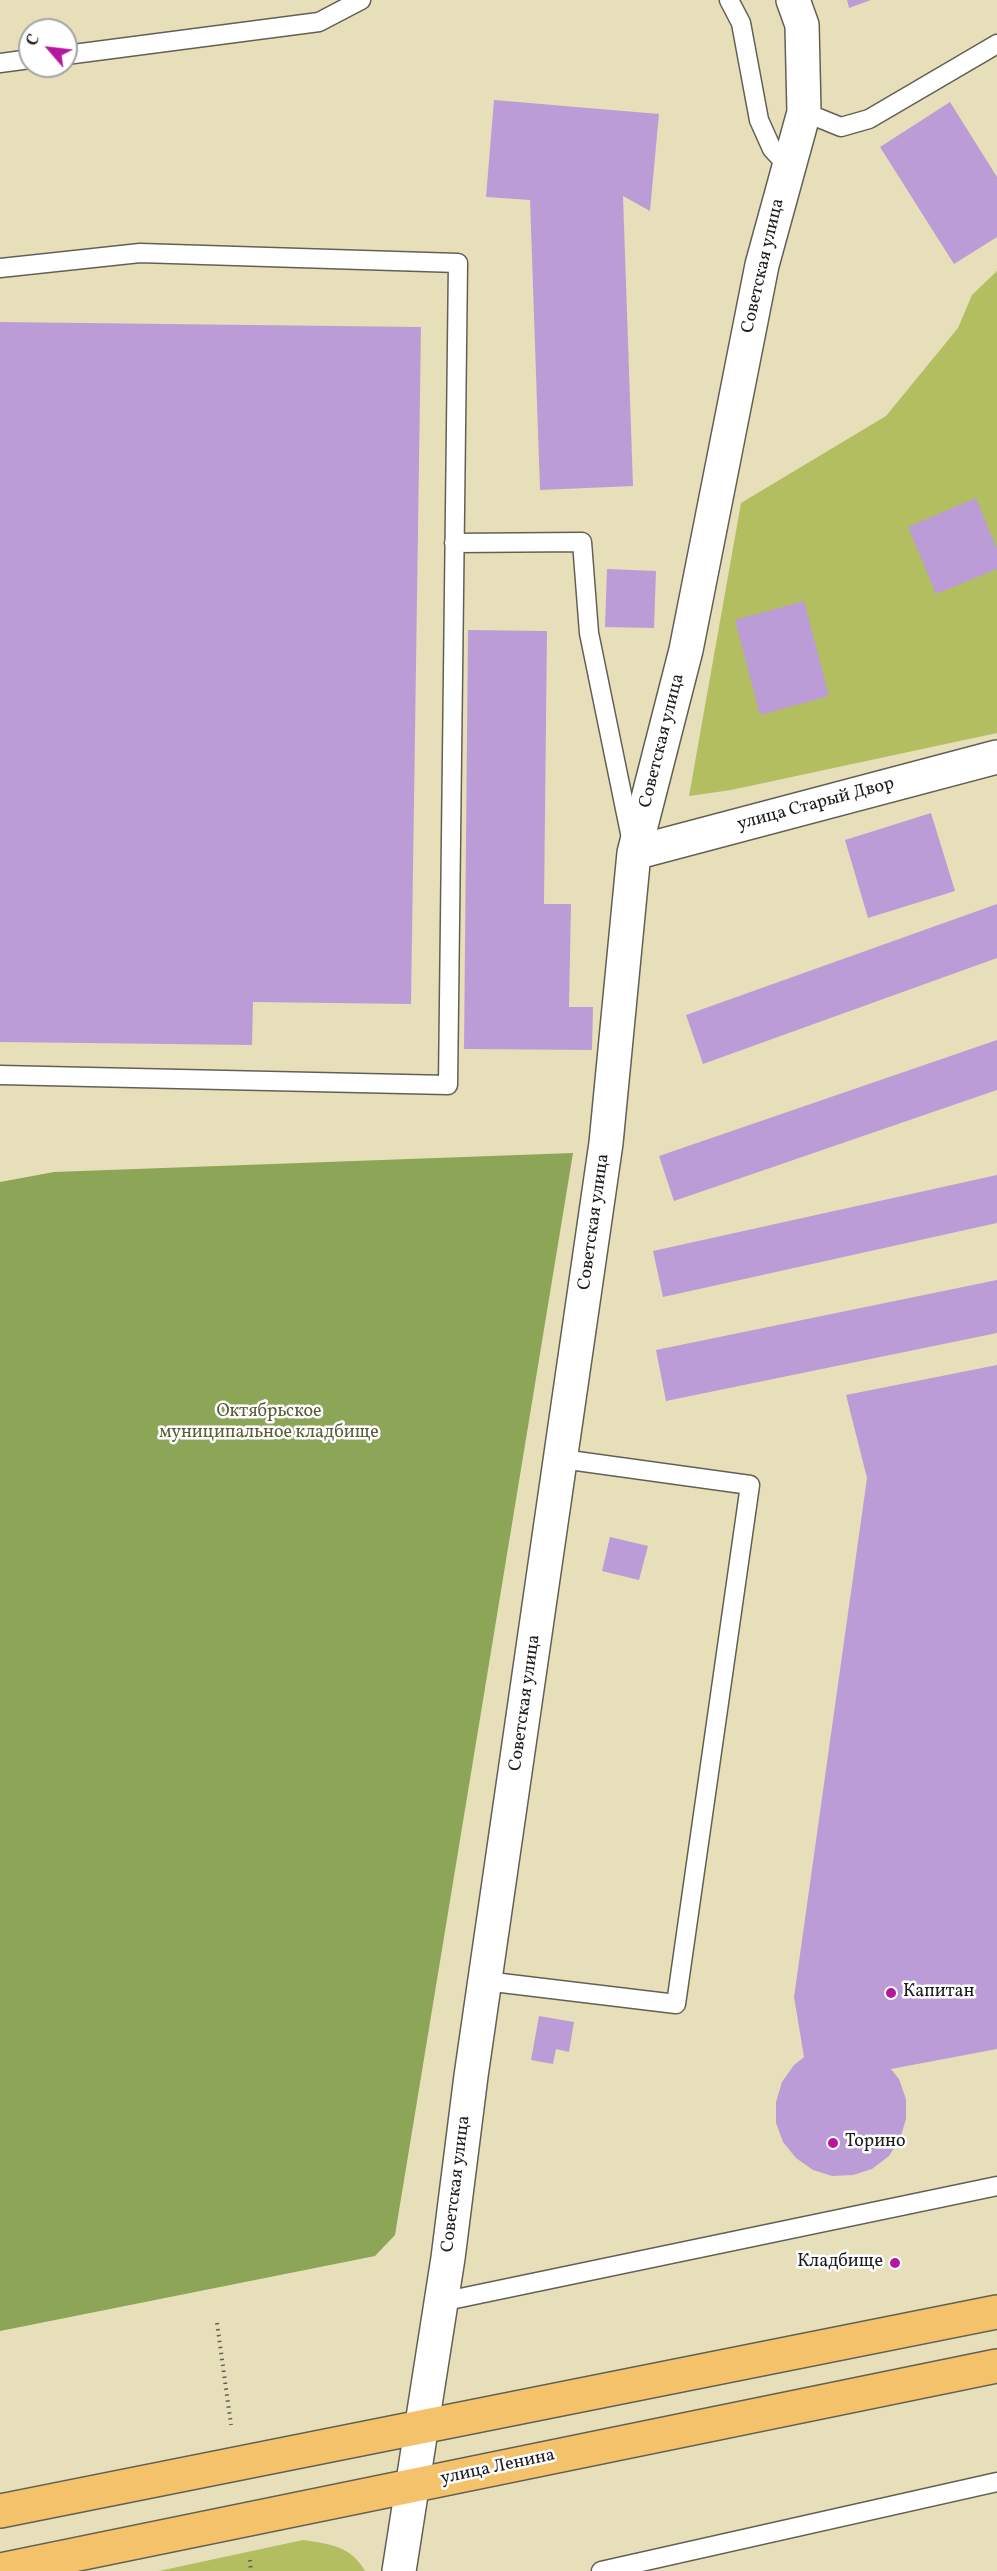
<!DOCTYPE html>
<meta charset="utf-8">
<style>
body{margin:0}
#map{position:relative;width:997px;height:2571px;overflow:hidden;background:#e7dfba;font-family:Vollkorn,serif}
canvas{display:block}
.north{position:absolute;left:18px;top:18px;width:60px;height:60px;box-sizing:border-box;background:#fff;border:2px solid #a4a4a4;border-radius:50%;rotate:298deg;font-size:16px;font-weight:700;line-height:24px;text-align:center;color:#1c1c1c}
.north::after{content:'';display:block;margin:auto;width:21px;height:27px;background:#b5179e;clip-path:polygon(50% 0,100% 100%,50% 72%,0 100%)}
</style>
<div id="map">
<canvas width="997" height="2571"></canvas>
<div class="north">С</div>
</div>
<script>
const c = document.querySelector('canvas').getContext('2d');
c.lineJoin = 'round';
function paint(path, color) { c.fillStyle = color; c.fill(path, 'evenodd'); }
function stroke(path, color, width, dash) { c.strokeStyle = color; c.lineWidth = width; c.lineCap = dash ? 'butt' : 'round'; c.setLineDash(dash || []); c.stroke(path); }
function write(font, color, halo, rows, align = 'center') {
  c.font = font + ' Vollkorn,serif'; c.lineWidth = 5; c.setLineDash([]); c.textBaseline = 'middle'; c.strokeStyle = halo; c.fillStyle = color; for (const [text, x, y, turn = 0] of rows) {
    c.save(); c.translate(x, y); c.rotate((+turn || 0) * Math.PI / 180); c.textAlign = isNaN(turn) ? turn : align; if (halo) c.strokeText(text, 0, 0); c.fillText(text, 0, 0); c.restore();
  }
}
const green = new Path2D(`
 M997,271V733L731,790L689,796L741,503L886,416L958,328L972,295Z
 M303,2540C330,2544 351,2546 365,2571H159Z`);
const forest = new Path2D(`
 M573,1153L395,2235L375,2256L0,2331V1182L54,1172Z`);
const building = new Path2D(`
 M847,0H871L849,8Z
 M494,100L659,114L650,211L623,196L633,486L540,490L530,200L486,197Z
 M950,102L997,177V237L954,264L880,147Z
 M0,322L421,327L411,1004L253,1002L252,1045L0,1042Z
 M976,498L997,549V569L936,594L908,527Z
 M607,569L656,571L654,628L605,627Z
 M804,601L829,696L760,715L735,620Z
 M468,630L547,631L544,904H571L569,1007H593L592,1050L464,1049Z
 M931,813L955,891L868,918L845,840Z
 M997,904V958L703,1064L686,1015Z
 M997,1040V1090L674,1201L659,1156Z
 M997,1175V1223L663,1297L653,1251Z
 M997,1280V1333L666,1401L656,1350Z
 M997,1365V2049L891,2069L899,2079L906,2099V2119L900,2139L889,2156L872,2169L853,2175L832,2176L813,2170L796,2158L783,2142L776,2123V2102L782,2082L794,2065L804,2057L794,1997L867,1478L846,1395Z
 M610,1537L648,1546L639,1580L602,1571Z
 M539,2016L574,2022L569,2052L556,2049L553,2064L531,2060Z`);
const path = new Path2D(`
 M217,2323L231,2425
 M250,2560L251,2571`);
const service = new Path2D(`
 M729,0L741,23L759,120L772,149L789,167
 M66,55L319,22L361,0
 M0,63L30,59
 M804,112L841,127L869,119L997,44
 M0,268L140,253L458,263L448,1085L0,1075
 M454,543L582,542L589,633L631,838
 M485,1981L676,2004L750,1485L562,1459
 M441,2302L997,2186
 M601,2571L997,2482`);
const minor = new Path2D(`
 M634,853L997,757
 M399,2571L448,2258L471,2076L606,1143L634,853L686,650L762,265L804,112L802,25L793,0`);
const primary = new Path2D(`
 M0,2511L997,2312
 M0,2570L997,2366`);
const markers = [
 [891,1993,6,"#b5179e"],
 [833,2143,6,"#b5179e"],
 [895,2263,6,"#b5179e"]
];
const streetNames = [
 ["Советская улица",764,266,-77],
 ["Советская улица",663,741,-76],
 ["улица Старый Двор",816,805,-15],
 ["Советская улица",595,1222,-82],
 ["Советская улица",526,1703,-82],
 ["Советская улица",457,2184,-83],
 ["улица Ленина",498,2468,-12]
];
const parkNames = [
 ["Октябрьское",269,1413],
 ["муниципальное кладбище",269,1434]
];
const poiNames = [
 ["Капитан",903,1993],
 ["Торино",845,2143],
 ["Кладбище",883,2263,"right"]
];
paint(green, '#b2be60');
paint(forest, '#8da556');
paint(building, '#bc9cd7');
stroke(service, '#636053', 21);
stroke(minor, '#636053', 36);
stroke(primary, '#636053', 36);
stroke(path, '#636053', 4, [1.5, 4.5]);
stroke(service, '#fff', 18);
stroke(minor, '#fff', 33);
stroke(primary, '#f4c26a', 33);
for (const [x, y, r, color] of markers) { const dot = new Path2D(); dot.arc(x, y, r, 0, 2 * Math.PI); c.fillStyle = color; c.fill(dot); stroke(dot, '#fff', 2); }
write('18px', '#1c1c1c', '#fff', streetNames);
write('18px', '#585d37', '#fff', parkNames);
write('18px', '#1c1c1c', '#fff', poiNames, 'left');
</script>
